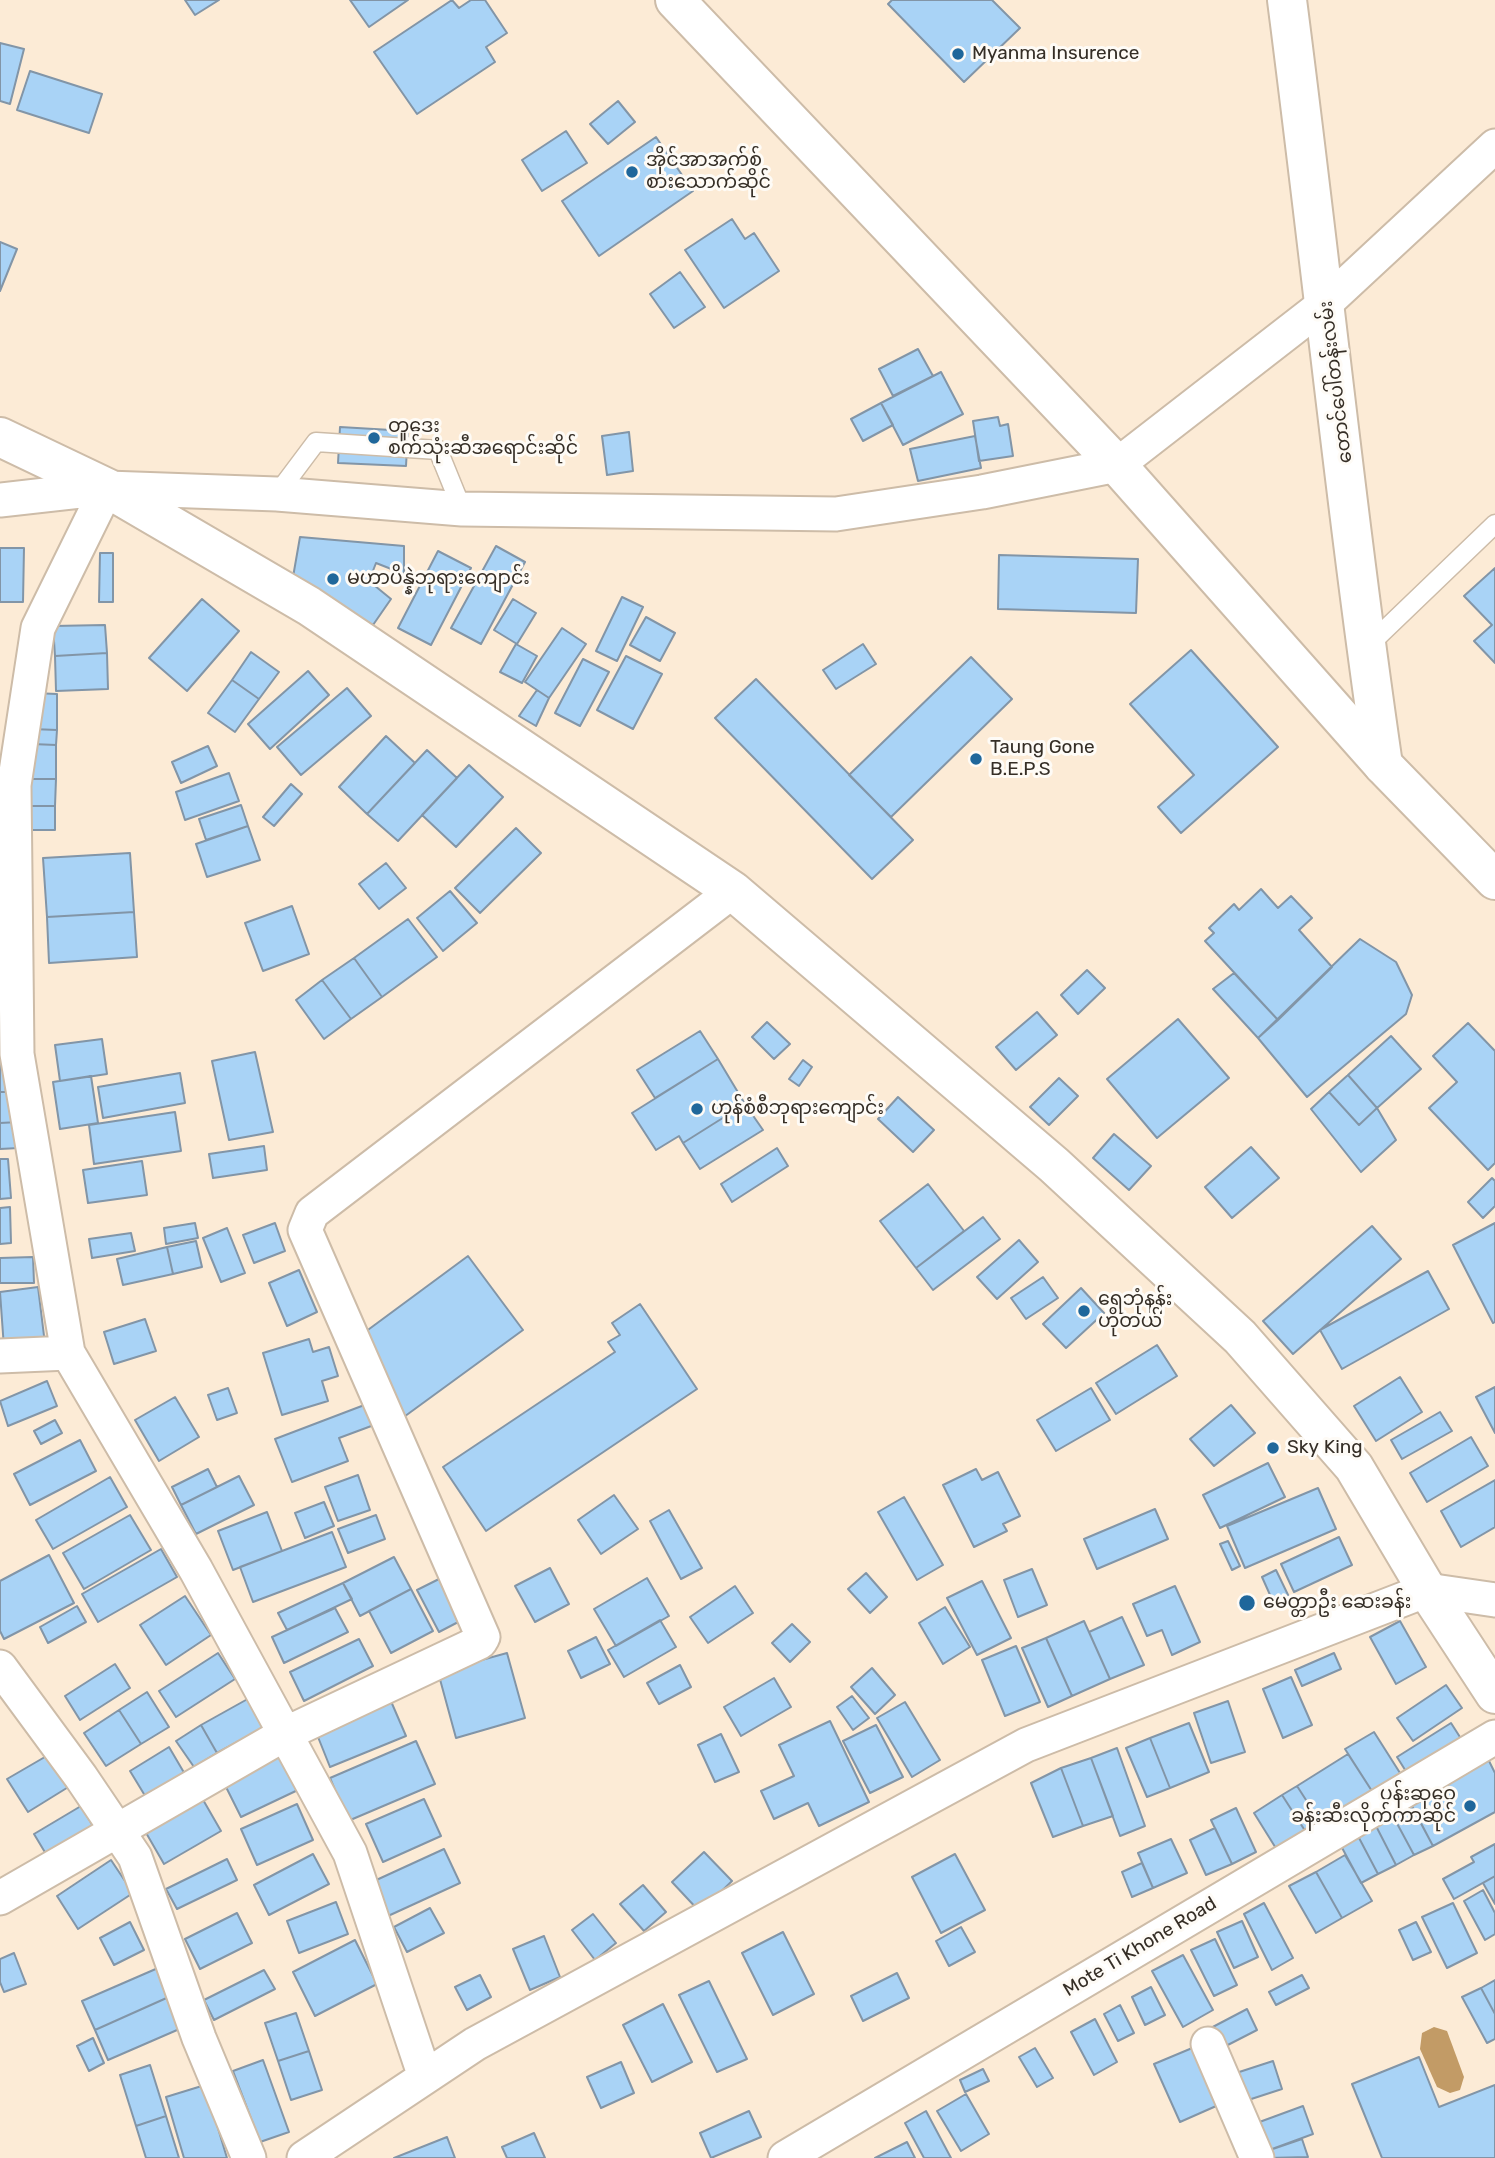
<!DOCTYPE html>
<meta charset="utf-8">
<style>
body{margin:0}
canvas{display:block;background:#fcebd6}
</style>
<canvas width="1495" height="2158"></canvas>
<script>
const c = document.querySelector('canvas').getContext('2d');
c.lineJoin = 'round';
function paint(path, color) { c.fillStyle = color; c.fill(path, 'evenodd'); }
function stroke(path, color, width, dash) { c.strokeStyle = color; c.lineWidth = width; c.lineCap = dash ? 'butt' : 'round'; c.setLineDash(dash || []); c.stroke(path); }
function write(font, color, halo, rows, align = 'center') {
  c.font = font + ' Rubik,"Noto Sans Myanmar",sans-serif'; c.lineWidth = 6; c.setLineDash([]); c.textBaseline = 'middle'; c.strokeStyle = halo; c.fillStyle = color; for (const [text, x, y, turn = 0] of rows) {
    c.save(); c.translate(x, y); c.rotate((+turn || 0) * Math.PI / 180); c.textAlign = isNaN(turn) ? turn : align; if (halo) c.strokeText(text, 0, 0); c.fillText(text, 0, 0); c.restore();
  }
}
const water = new Path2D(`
 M1434,2027L1447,2031L1464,2077L1460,2090L1450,2093L1437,2087L1420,2049L1422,2033Z`);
const building = new Path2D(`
 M185,0H219L195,15Z
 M350,0H408L369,27Z
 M452,0L459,8L471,0H485L507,33L486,47L495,62L417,114L374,52Z
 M892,0H992L1020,28L964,82L888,4Z
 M0,43L24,49L10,104L0,101Z
 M30,71L102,94L89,133L17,110Z
 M618,101L635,122L608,144L590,124Z
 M566,131L587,163L542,191L522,160Z
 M656,137L693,191L599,256L562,201Z
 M732,219L745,239L754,233L779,271L724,308L685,250Z
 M0,242L17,249L0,291Z
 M680,272L705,307L674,328L650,294Z
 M918,349L933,376L893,396L879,369Z
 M941,372L963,414L903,445L881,403Z
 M881,403L893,425L863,441L851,419Z
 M998,417L1000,426L1008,424L1013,456L979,461L973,421Z
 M340,427L408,431L406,466L338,463Z
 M629,432L633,471L607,475L602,436Z
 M975,436L981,468L918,481L910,449Z
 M300,537L404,546V574L376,563L369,581L391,599L373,625L293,577Z
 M496,546L525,562L481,644L451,628Z
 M0,548H24L23,602H0Z
 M438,551L471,568L431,645L398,628Z
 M100,553H113V602H99Z
 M999,555L1138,559L1136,613L998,609Z
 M1495,568V663L1474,641L1492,625L1464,596Z
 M622,597L643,607L617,661L596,651Z
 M202,599L239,631L187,691L149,658Z
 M513,599L536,613L517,644L494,630Z
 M646,617L675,633L660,661L630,645Z
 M105,625L107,653L55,656L53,626Z
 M562,628L586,644L549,698L525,682Z
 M516,644L537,656L522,683L500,672Z
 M863,644L876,664L836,689L823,670Z
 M1191,650L1278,747L1181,833L1158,807L1194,775L1130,704Z
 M251,652L279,672L259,699L232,680Z
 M107,653L108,689L56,691L55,656Z
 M626,656L662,674L633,729L597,710Z
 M971,657L1012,699L891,817L849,775Z
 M583,659L609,672L580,726L555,713Z
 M308,671L329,695L270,749L248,724Z
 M756,679L913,840L872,879L715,718Z
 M232,680L259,699L235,732L208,713Z
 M347,688L371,716L301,775L277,747Z
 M537,690L549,698L536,726L519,716Z
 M33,693L57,694V730L32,729Z
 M32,729L57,730L56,745L32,744Z
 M386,736L415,763L367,814L339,787Z
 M32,744L56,745V779H31Z
 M208,746L217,766L181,783L172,762Z
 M427,750L457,778L398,841L367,814Z
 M469,765L503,797L456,847L422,815Z
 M229,773L239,801L185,820L176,792Z
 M31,779H56L55,806H31Z
 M291,784L302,794L274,826L263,817Z
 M241,805L248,826L206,840L199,819Z
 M31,806H55V830H30Z
 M248,826L260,860L207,877L196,844Z
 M516,828L541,853L480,913L455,888Z
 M130,853L134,912L47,917L43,858Z
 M386,863L406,888L379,909L359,884Z
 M1261,889L1278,908L1291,896L1312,918L1299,930L1332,967L1278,1020L1205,941L1214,933L1209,928L1234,904L1239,910Z
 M450,891L477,923L443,951L417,918Z
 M292,906L309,954L263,971L245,923Z
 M134,912L137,957L49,963L47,917Z
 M408,919L437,957L382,997L354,958Z
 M1360,939L1396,962L1412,995L1406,1014L1307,1097L1258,1038Z
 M354,958L382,997L351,1019L322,980Z
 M1087,970L1105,988L1078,1014L1061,995Z
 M1234,973L1278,1020L1258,1038L1213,989Z
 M322,980L351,1019L324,1039L296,1000Z
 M1037,1012L1057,1035L1016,1070L996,1047Z
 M1178,1019L1229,1078L1157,1138L1107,1079Z
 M767,1022L790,1044L774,1059L752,1037Z
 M1468,1023L1495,1051V1163L1488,1170L1429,1108L1457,1082L1433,1056Z
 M700,1031L718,1059L655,1098L637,1070Z
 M1391,1036L1421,1069L1377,1108L1348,1075Z
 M102,1039L107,1074L60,1081L55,1045Z
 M255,1052L273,1132L229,1140L212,1061Z
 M0,1054H2L6,1092H0Z
 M718,1059L745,1104L683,1143L679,1136L656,1150L632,1113Z
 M803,1060L812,1067L799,1086L789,1079Z
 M180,1073L185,1103L103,1118L98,1087Z
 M1348,1075L1377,1108L1359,1125L1329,1092Z
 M91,1076L98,1123L60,1129L53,1082Z
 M1059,1078L1078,1096L1049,1125L1030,1107Z
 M0,1092H17L19,1122L0,1123Z
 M1329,1092L1359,1125L1377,1108L1396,1140L1361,1172L1311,1109Z
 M898,1097L934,1130L913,1152L878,1119Z
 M745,1104L763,1130L700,1169L683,1143Z
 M175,1112L181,1151L94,1164L89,1125Z
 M19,1122V1148L0,1149V1123Z
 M1114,1134L1151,1166L1129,1190L1093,1158Z
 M264,1146L267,1170L213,1178L209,1154Z
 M1251,1147L1279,1178L1232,1218L1205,1187Z
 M777,1148L788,1166L732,1202L721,1184Z
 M0,1159H8L11,1198L0,1199Z
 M142,1161L147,1195L88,1203L83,1170Z
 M1492,1178L1495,1181V1206L1483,1218L1468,1202Z
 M928,1184L964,1231L916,1268L880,1221Z
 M10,1207L11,1243L0,1244V1208Z
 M983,1217L1000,1239L933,1290L916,1268Z
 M195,1223L198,1238L166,1244L164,1228Z
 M275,1223L285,1251L254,1263L243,1235Z
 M1495,1223V1322L1493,1323L1453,1245Z
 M1372,1226L1401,1259L1293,1354L1263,1321Z
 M227,1228L245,1273L221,1282L203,1238Z
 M131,1233L135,1251L92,1258L89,1239Z
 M1019,1240L1038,1262L997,1299L977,1277Z
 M196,1241L202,1267L173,1274L167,1247Z
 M167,1247L173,1274L123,1285L117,1259Z
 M468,1256L523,1330L397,1422L357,1338Z
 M33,1257L34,1283H0V1258Z
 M299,1270L317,1312L287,1326L269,1283Z
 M1428,1271L1449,1309L1342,1369L1320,1330Z
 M1043,1277L1058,1298L1026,1319L1011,1298Z
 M38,1287L45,1344L4,1348L0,1292Z
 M1081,1288L1104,1313L1066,1348L1043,1324Z
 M640,1304L697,1389L486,1531L443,1467L615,1352L608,1342L620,1335L612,1323Z
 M145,1319L156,1351L114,1364L104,1332Z
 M309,1339L313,1352L329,1347L338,1376L322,1381L328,1401L282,1415L263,1353Z
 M1157,1345L1177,1376L1116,1414L1096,1383Z
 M1400,1377L1422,1412L1376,1441L1354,1406Z
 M47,1381L57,1406L8,1426L0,1401Z
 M1495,1387V1433L1476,1397Z
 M228,1388L237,1413L217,1420L208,1395Z
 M1091,1388L1110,1420L1056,1451L1037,1420Z
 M175,1397L199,1437L159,1461L135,1420Z
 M367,1404L374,1425L339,1438L348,1461L292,1482L275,1439Z
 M1231,1405L1255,1433L1214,1466L1190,1439Z
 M1440,1412L1452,1431L1402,1459L1391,1440Z
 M55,1420L62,1433L41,1444L34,1431Z
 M1471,1437L1488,1466L1427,1502L1410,1473Z
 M80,1440L96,1471L30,1505L14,1474Z
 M1268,1463L1285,1497L1220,1528L1203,1495Z
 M208,1469L217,1487L181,1505L172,1487Z
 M976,1469L982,1480L998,1472L1020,1516L1003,1524L1007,1531L974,1547L943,1485Z
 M358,1475L370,1510L338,1521L325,1487Z
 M239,1476L254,1505L196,1534L181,1505Z
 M110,1477L127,1507L53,1549L36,1520Z
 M1495,1480V1527L1461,1547L1441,1511Z
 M1318,1488L1336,1529L1245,1568L1227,1526Z
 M614,1495L638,1529L601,1554L578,1520Z
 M904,1497L943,1565L917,1580L878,1512Z
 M324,1502L334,1526L305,1538L295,1513Z
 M1155,1509L1168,1539L1097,1569L1084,1539Z
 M669,1510L702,1568L681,1579L650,1521Z
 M267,1512L282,1551L233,1570L218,1531Z
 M130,1515L151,1550L84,1589L63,1553Z
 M376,1515L385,1539L348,1553L338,1529Z
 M332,1532L346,1567L253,1602L240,1567Z
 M1339,1537L1352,1565L1294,1592L1281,1564Z
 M1228,1541L1240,1566L1232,1570L1220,1544Z
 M161,1549L177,1577L98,1622L82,1594Z
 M49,1555L74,1603L4,1639L0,1631V1581Z
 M394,1557L411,1589L360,1616L343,1583Z
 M550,1568L569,1604L535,1622L515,1586Z
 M1032,1569L1047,1605L1018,1617L1004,1580Z
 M1276,1570L1290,1599L1275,1606L1262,1577Z
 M866,1573L887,1597L870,1613L848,1589Z
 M443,1577L464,1619L439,1632L417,1590Z
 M647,1578L669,1616L616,1646L594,1609Z
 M982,1581L1011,1638L977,1655L947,1598Z
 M343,1583L352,1599L287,1630L278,1613Z
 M735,1586L753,1613L708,1643L690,1617Z
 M1175,1586L1200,1642L1172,1655L1162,1630L1147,1636L1133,1604Z
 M411,1589L433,1631L391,1653L369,1611Z
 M185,1596L211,1635L166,1665L140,1625Z
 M77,1606L86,1622L48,1643L40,1627Z
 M945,1607L970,1647L943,1664L919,1623Z
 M335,1608L348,1632L284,1663L272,1637Z
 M1122,1617L1144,1665L1110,1679L1089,1632Z
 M660,1620L676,1647L624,1677L608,1650Z
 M1084,1621L1110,1679L1072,1696L1046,1638Z
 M1400,1621L1426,1667L1396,1684L1370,1637Z
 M792,1624L810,1642L790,1662L772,1643Z
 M596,1637L610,1664L581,1678L568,1651Z
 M1046,1638L1072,1696L1048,1707L1022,1648Z
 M359,1639L373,1666L304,1701L290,1672Z
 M1016,1646L1040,1702L1005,1716L982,1660Z
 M218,1653L235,1679L176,1717L159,1691Z
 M507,1653L525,1718L456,1738L438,1672Z
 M1334,1653L1341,1669L1302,1686L1295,1670Z
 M115,1664L130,1688L80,1720L65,1696Z
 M680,1665L691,1687L659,1704L647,1683Z
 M872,1668L895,1695L875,1714L851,1687Z
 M1291,1677L1312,1725L1283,1738L1263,1689Z
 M774,1678L791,1707L741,1736L724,1707Z
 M1446,1685L1462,1708L1413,1741L1397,1718Z
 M147,1692L169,1727L141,1744L119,1710Z
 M387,1692L406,1736L330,1767L312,1722Z
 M253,1696L269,1725L217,1753L201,1725Z
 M852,1696L869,1718L853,1730L837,1707Z
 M1228,1701L1245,1752L1211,1763L1194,1713Z
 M905,1702L940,1760L912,1777L877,1718Z
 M119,1710L141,1744L106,1766L84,1733Z
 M830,1721L869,1802L819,1826L808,1803L774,1819L761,1791L794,1776L779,1745Z
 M1189,1723L1209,1772L1170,1788L1150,1738Z
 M1451,1723L1467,1748L1412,1781L1397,1757Z
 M201,1725L217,1753L194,1767L176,1741Z
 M876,1725L903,1777L870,1793L843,1741Z
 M1374,1732L1407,1784L1379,1802L1345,1749Z
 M721,1734L739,1772L715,1782L698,1745Z
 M1150,1738L1170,1788L1147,1797L1126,1748Z
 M416,1741L435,1784L348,1821L330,1778Z
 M169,1747L186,1776L147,1799L130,1771Z
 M280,1748L300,1789L241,1817L221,1777Z
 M1117,1748L1145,1826L1120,1836L1091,1758Z
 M50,1754L70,1786L28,1812L7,1779Z
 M1348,1754L1379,1802L1328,1834L1297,1786Z
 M1091,1758L1113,1816L1083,1826L1061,1768Z
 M1488,1759L1495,1773V1812L1433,1846L1409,1801Z
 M1061,1768L1083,1826L1053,1837L1031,1783Z
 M1297,1786L1328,1834L1313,1843L1282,1795Z
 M1282,1795L1311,1840L1282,1858L1254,1813Z
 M202,1798L221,1831L164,1864L145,1831Z
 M424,1799L441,1836L383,1862L366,1824Z
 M297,1804L313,1840L257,1865L241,1829Z
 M81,1806L96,1831L49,1859L34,1834Z
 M1412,1806L1433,1846L1414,1855L1393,1816Z
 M1236,1808L1256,1852L1232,1864L1211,1820Z
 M1393,1816L1414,1855L1396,1865L1376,1826Z
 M1376,1826L1396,1865L1378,1874L1358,1836Z
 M1215,1828L1232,1864L1206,1875L1190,1840Z
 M1358,1836L1378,1874L1361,1883L1340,1844Z
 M1171,1839L1187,1873L1153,1888L1138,1853Z
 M1495,1844V1876L1454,1899L1443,1879L1474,1862L1471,1857Z
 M444,1849L460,1883L388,1916L372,1882Z
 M704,1852L732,1881L700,1912L672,1882Z
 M313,1854L329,1884L269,1915L254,1885Z
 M955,1854L985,1910L941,1933L912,1877Z
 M1345,1855L1372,1901L1342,1918L1316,1872Z
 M227,1859L237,1880L177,1909L166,1889Z
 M111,1860L133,1893L78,1929L57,1896Z
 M1142,1863L1153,1888L1132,1897L1122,1872Z
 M1316,1872L1342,1918L1316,1933L1289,1886Z
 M1495,1876V1904L1483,1883Z
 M643,1885L666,1912L644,1931L620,1904Z
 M1483,1890L1495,1913V1934L1485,1940L1464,1901Z
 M336,1902L348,1934L299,1953L287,1921Z
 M1264,1903L1293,1958L1272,1970L1244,1914Z
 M1453,1903L1477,1953L1447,1968L1422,1917Z
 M430,1908L444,1933L407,1952L394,1927Z
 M237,1913L252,1943L200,1969L185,1939Z
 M593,1914L616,1943L595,1960L572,1930Z
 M1242,1921L1258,1957L1234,1968L1217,1932Z
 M130,1922L144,1950L114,1965L100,1938Z
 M1416,1922L1431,1952L1413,1960L1399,1930Z
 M961,1927L975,1952L949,1966L936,1941Z
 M783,1932L814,1994L773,2015L742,1953Z
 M544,1936L560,1977L530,1990L513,1949Z
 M1215,1939L1237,1985L1214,1996L1191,1950Z
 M355,1940L377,1984L315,2016L293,1972Z
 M14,1953L26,1984L4,1992L0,1982V1959Z
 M1183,1955L1213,2010L1183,2027L1152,1971Z
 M158,1968L171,1996L95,2030L82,2001Z
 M264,1970L275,1989L214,2020L204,2000Z
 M897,1973L909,1998L863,2021L851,1996Z
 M480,1975L491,1997L467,2010L455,1987Z
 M1302,1975L1309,1988L1276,2005L1269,1992Z
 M1495,1980V2014L1481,1988Z
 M709,1981L747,2059L717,2072L679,1995Z
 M1151,1987L1165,2015L1145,2025L1132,1997Z
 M1481,1988L1495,2014V2039L1487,2043L1462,1997Z
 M171,1996L184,2027L108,2060L95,2030Z
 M663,2004L692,2062L652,2082L623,2025Z
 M1120,2005L1134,2033L1118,2041L1104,2014Z
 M1247,2009L1257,2030L1218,2050L1207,2030Z
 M296,2013L309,2051L278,2061L265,2023Z
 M1095,2019L1117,2062L1094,2075L1071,2032Z
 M93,2038L104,2063L89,2071L77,2046Z
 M1197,2046L1223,2103L1180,2122L1154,2064Z
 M1035,2048L1053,2078L1037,2087L1019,2057Z
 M309,2051L322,2090L291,2100L278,2061Z
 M1419,2057L1439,2107L1495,2085V2158H1382L1352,2084Z
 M263,2060L289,2132L260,2142L233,2071Z
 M1273,2061L1282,2089L1239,2103L1230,2075Z
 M621,2062L634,2093L601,2108L587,2077Z
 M150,2065L166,2116L136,2126L120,2075Z
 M983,2069L989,2081L965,2092L960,2080Z
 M205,2085L227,2158H184L166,2097Z
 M966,2094L989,2134L961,2151L937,2111Z
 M1303,2106L1313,2134L1264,2152L1254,2124Z
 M749,2111L761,2137L711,2158L700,2133Z
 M926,2111L951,2158H924L905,2123Z
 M166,2116L179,2158H146L136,2126Z
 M534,2133L545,2158H507L502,2147Z
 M447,2137L455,2158H394Z
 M1302,2139L1308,2157L1267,2158L1264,2152Z
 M907,2142L915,2158H875Z`);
const service = new Path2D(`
 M277,494L316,442L438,450L462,509
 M1369,645L1495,524`);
const minor = new Path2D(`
 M107,488L38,628L14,785L17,1054L68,1353L196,1570L350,1853L425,2077
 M0,500L107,488L277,494L462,509L836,514L982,492L1117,465L1327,302L1495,146
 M0,1356L68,1353
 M0,1667L81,1777L135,1857L199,2038L249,2158
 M0,1898L285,1734L480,1642L483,1637L305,1230L312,1213L733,891
 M1208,2044L1257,2158
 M304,2158L475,2044L1026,1745L1427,1590L1495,1600
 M785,2158L1495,1737`);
const tertiary = new Path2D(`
 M1287,0C1320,255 1346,511 1383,765`);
const secondary = new Path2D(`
 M675,0L1117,465L1383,765L1495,880`);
const primary = new Path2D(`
 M0,437L107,488L309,606L733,891L1054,1165L1240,1337L1354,1467L1427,1590L1495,1694`);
const markers = [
 [958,54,7,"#1f679b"],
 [632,172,7,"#1f679b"],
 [374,438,7,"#1f679b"],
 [333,579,7,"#1f679b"],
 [976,759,7,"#1f679b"],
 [697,1109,7,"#1f679b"],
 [1084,1311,7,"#1f679b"],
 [1273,1448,7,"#1f679b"],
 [1247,1603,9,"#1f679b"],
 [1470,1806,7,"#1f679b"]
];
const poiNames = [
 ["Myanma Insurence",972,54],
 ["အိုင်အာအက်စ်",646,161],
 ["စားသောက်ဆိုင်",646,183],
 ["တူဒေး",388,427],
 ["စက်သုံးဆီအရောင်းဆိုင်",388,449],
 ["မဟာပိန္နဲဘုရားကျောင်း",347,579],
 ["Taung Gone",990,748],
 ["B.E.P.S",990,770],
 ["ဟုန်စံစီဘုရားကျောင်း",711,1109],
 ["ရွှေဘုံနန်း",1098,1300],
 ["ဟိုတယ်",1098,1322],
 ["Sky King",1287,1448],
 ["မေတ္တာဦး ဆေးခန်း",1263,1603],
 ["ပန်းဆုဝေ",1456,1795,"right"],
 ["ခန်းဆီးလိုက်ကာဆိုင်",1456,1817,"right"]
];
const streetNames = [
 ["တောင်ပေါ်တန်းလမ်း",1336,382,-97],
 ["Mote Ti Khone Road",1140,1947,-31]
];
paint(water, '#c29b66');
paint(building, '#a9d3f6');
stroke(building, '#8295a7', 2);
stroke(service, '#cdbca8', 21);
stroke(minor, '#cdbca8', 37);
stroke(tertiary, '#cdbca8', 42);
stroke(secondary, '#cdbca8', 42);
stroke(primary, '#cdbca8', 42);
stroke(service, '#fff', 18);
stroke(minor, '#fff', 33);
stroke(tertiary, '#fff', 38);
stroke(secondary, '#fff', 38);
stroke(primary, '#fff', 38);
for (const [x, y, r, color] of markers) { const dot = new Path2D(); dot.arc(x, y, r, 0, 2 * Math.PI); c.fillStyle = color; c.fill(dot); stroke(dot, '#fefbf6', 2.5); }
write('19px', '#352e26', '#fefbf6', poiNames, 'left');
write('19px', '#352e26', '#fefbf6', streetNames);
</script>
